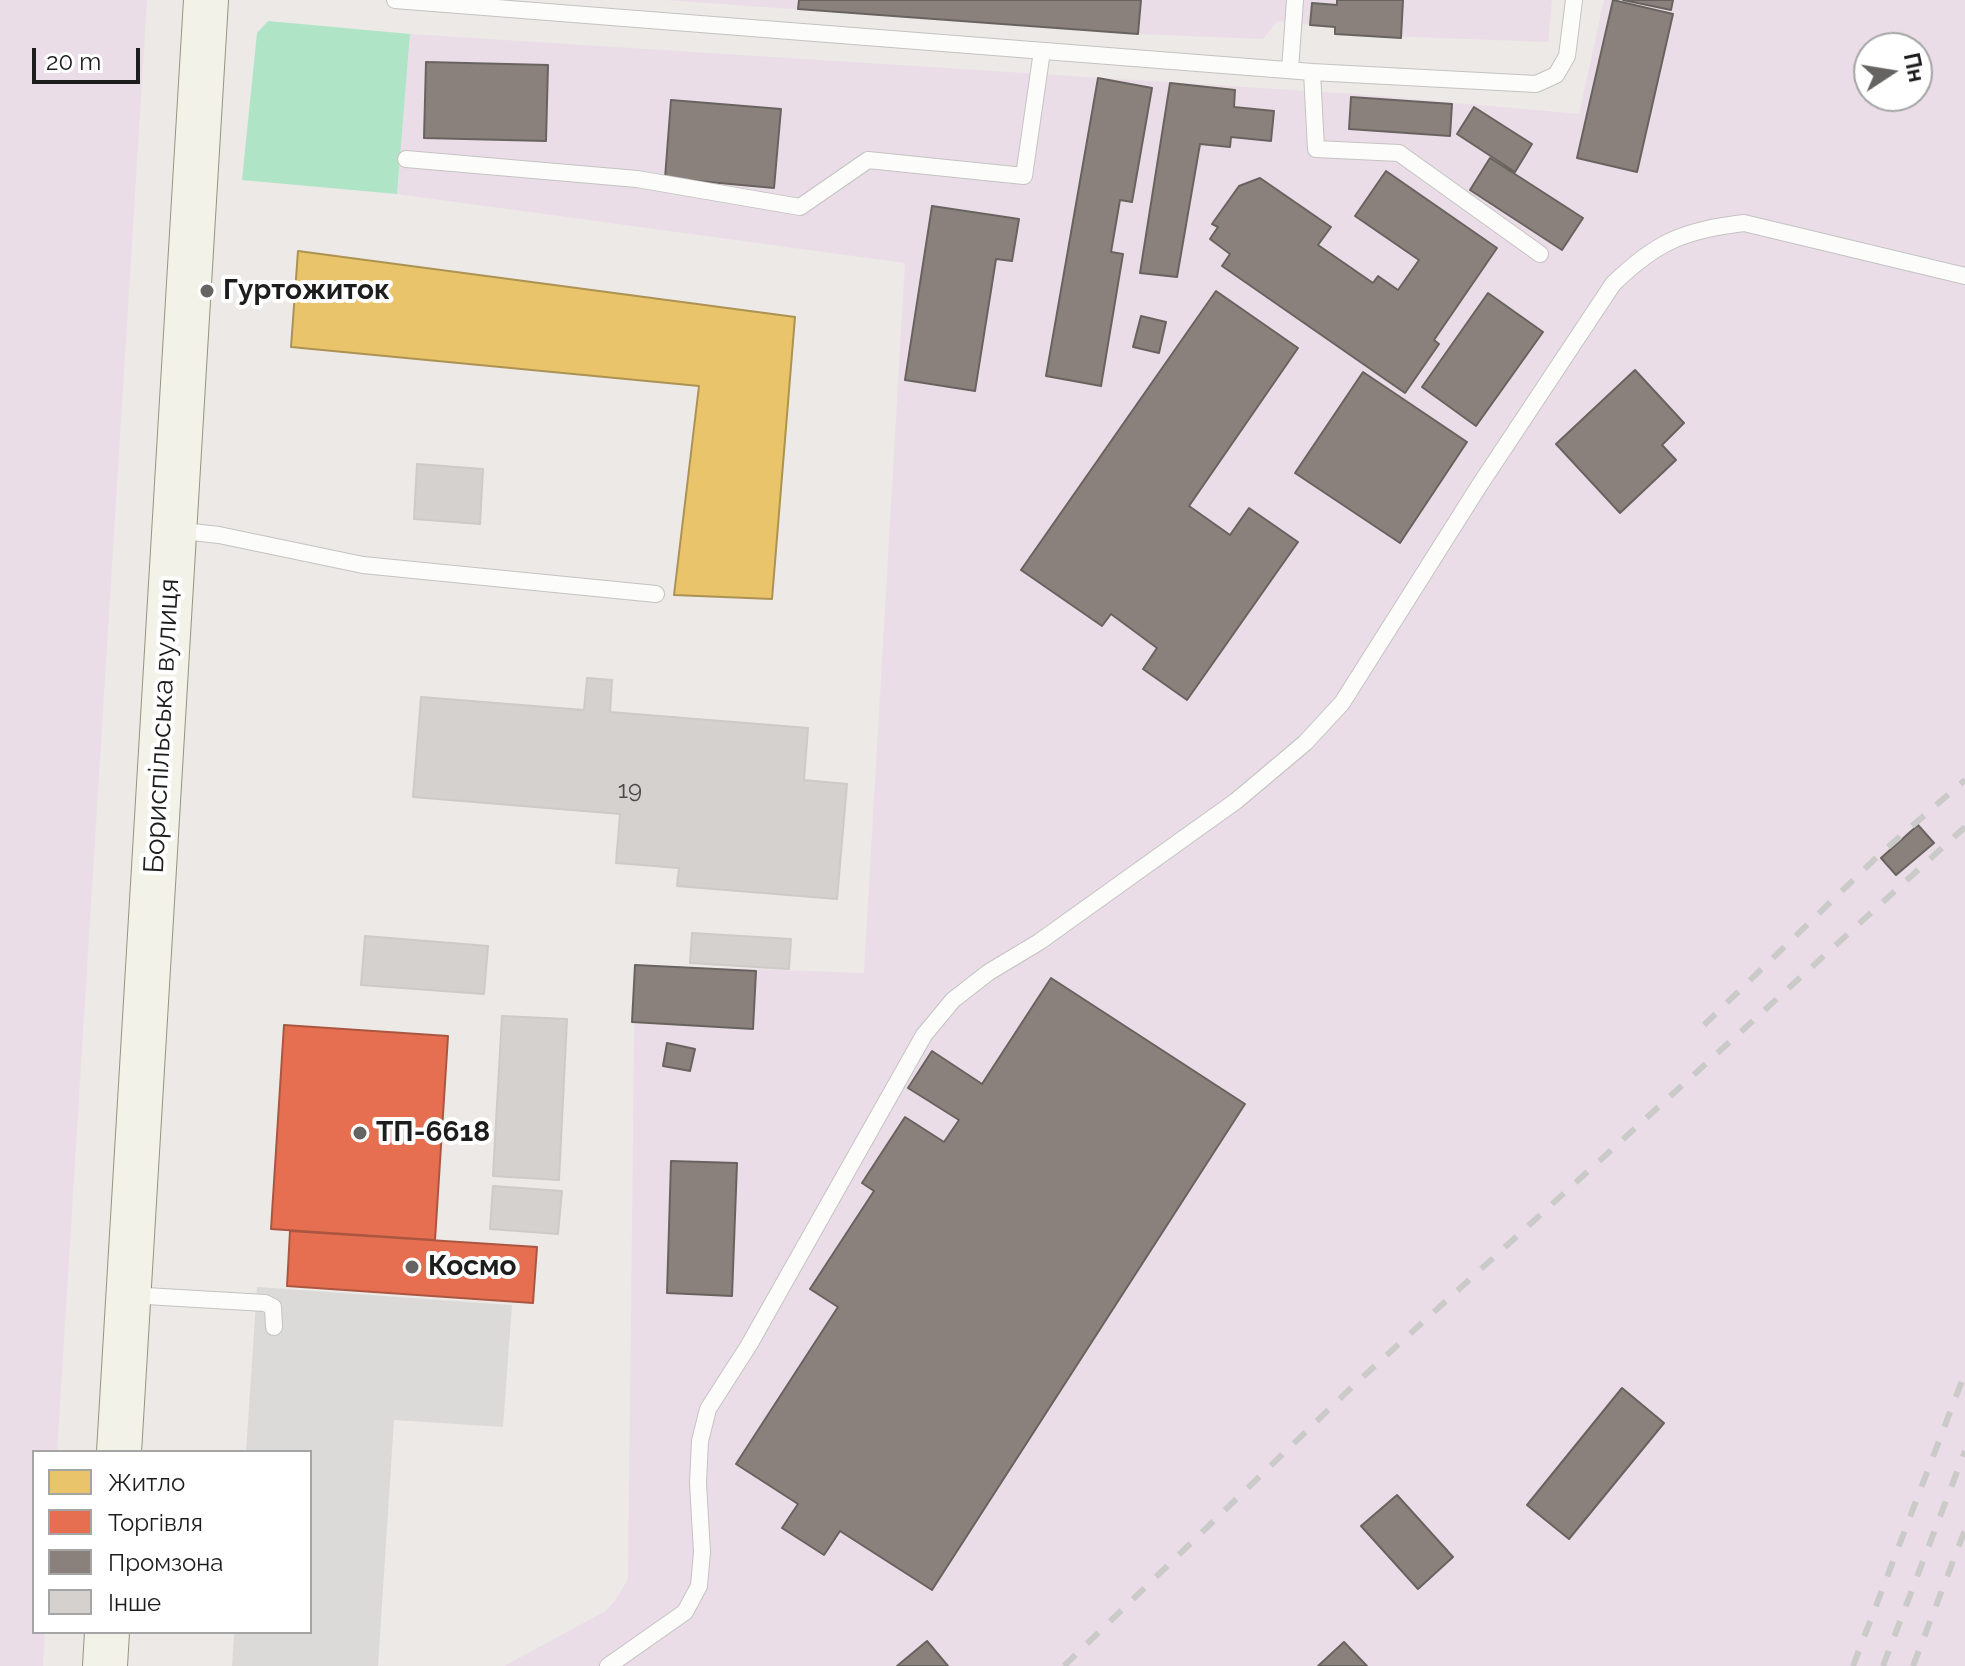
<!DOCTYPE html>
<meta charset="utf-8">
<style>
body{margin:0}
#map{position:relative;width:1965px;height:1666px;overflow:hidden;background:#ece9e6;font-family:Raleway,sans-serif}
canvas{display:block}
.legend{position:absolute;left:32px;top:1450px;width:280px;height:184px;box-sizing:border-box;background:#fff;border:2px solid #a5a5a5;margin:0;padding:10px 14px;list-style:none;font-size:24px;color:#1d1d1d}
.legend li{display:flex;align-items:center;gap:16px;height:40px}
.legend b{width:40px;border:2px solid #a5a5a5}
.north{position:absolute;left:1853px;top:32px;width:80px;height:80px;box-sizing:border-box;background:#fff;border:2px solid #a5a5a5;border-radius:50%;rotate:78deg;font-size:22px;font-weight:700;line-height:32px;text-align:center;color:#1d1d1d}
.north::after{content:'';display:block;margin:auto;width:28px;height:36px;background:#656463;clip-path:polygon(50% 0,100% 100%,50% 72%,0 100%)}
.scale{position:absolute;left:32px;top:48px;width:108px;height:36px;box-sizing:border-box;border:4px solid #1d1d1d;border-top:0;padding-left:10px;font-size:24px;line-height:28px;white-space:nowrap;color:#1d1d1d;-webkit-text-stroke:6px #fff;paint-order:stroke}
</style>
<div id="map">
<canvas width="1965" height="1666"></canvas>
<ul class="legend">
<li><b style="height:22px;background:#e9c46a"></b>Житло</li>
<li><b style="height:22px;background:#e76f51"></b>Торгівля</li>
<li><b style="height:22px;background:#8a817c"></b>Промзона</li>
<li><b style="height:22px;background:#d4d1ce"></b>Інше</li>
</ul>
<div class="north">Пн</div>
<div class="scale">20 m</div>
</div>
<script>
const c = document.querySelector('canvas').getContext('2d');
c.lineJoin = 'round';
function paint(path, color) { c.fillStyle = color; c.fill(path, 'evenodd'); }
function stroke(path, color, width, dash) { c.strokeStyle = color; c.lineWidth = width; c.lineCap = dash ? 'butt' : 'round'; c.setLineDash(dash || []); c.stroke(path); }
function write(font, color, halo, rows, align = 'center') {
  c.font = font + ' Raleway,sans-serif'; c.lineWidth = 8; c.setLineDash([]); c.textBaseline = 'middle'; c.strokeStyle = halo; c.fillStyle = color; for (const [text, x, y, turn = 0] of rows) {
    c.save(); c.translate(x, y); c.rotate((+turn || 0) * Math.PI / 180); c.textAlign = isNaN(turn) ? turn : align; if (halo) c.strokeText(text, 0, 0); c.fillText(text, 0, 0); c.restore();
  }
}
const industrial = new Path2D(`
 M0,0H147L57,1452H34V1632H45L43,1666H0Z
 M666,0H1552L1548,42L1335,34V27L1277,21L1263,39L1138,34Z
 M1604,0H1965V1666H504L604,1612L615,1601L628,1579L635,965L864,973L905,263L397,194L410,34L1355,94L1579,114ZM1869,48H1917V96H1869Z`);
const pitch = new Path2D(`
 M268,21L410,34L397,194L242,180L257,33Z`);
const parking = new Path2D(`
 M257,1287L512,1305L503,1427L394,1420L378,1666H232L234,1632H310V1452H246Z`);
const homes = new Path2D(`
 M298,251L795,317L772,599L674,595L699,386L291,347Z`);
const shops = new Path2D(`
 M284,1025L448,1036L435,1240L271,1229Z
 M290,1231L537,1247L533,1303L287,1286Z`);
const industry = new Path2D(`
 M799,0H1141L1138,34L798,9Z
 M1337,0H1403L1401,38L1335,34V27L1310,25L1312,3L1337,5Z
 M1613,0L1673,14L1637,172L1577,158Z
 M1623,0H1673L1671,10Z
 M426,62L548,65L546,141L424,138Z
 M1098,78L1152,88L1132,202L1120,200L1111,252L1123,254L1101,386L1046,376Z
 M1170,83L1235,90L1234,107L1274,111L1271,141L1231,137L1230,147L1200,144L1177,277L1140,273Z
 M1351,97L1452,104L1450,136L1349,129Z
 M671,100L781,109L774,188L665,178Z
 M1474,107L1532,144L1515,172L1457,134Z
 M1490,158L1583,218L1562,250L1470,190Z
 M1386,171L1497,248L1434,340L1439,344L1405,393L1222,266L1230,254L1210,239L1218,227L1212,224L1239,186L1260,178L1331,227L1318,245L1373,283L1378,276L1398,290L1419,260L1355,216Z
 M932,206L1019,219L1012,261L996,259L975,391L905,380Z
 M1216,291L1298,348L1189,506L1230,535L1249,508L1298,542L1187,700L1143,669L1157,648L1111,614L1102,626L1021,570Z
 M1488,293L1543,332L1476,426L1422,387Z
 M1141,316L1166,322L1159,353L1133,347Z
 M1635,370L1684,423L1662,445L1676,460L1620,513L1556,444Z
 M1363,372L1467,442L1400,543L1295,473Z
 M1918,825L1934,843L1896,875L1881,858Z
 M635,965L756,971L753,1029L632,1022Z
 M1051,978L1245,1104L932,1590L840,1531L824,1555L782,1528L798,1504L736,1464L838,1307L810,1289L874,1191L862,1183L905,1117L944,1142L959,1120L908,1088L932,1051L982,1084Z
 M667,1043L695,1049L690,1071L663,1066Z
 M671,1161L737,1163L732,1296L667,1293Z
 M1622,1388L1664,1423L1569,1539L1527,1505Z
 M1397,1495L1453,1557L1418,1589L1361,1526Z
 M927,1641L948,1666H897Z
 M1344,1642L1367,1666H1318Z`);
const building = new Path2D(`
 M417,464L483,469L480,524L414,519Z
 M587,678L612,680L610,712L808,728L804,780L847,784L837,899L677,886L679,868L616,863L620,814L413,797L421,697L584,710Z
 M692,933L791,939L789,969L690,963Z
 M365,936L488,946L484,994L361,985Z
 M502,1016L567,1019L559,1180L493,1176Z
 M493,1186L562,1191L558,1234L490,1229Z`);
const service = new Path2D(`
 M395,0L1312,72L1536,84L1556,75L1567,56L1574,0
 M1290,70L1295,0
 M1312,72L1316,149L1399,153L1540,254
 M406,159L637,179L800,207L868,160L1024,176L1042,51
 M174,530L219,535L363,565L656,594
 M129,1295L265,1303L273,1307L274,1327
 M608,1666L685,1612L699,1586L702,1552L698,1483L700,1441L708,1409L749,1345L924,1035L953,1000L989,972L1039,942L1236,801L1305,743L1342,703L1479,486L1613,284C1656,242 1684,230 1744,223L1965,276`);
const secondary = new Path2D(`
 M119,1452L206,0
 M105,1666L107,1632`);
const rail = new Path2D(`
 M1704,1025L1881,853L1965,780
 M1064,1666L1354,1385L1965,827
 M1853,1666L1965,1373
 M1883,1666L1965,1451
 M1913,1666L1965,1530`);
const markers = [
 [207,291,8,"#656463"],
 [360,1133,8,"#656463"],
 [412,1267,8,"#656463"]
];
const numberNames = [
 ["19",630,791]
];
const poiNames = [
 ["Гуртожиток",223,291],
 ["ТП-6618",376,1133],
 ["Космо",428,1267]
];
const streetNames = [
 ["Бориспільська вулиця",162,726,-87]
];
paint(industrial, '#eadde7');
paint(pitch, '#b0e4c7');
paint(parking, '#dcdad9');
paint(homes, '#e9c46a');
stroke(homes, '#ac9253', 2);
paint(shops, '#e76f51');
stroke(shops, '#aa5641', 2);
paint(industry, '#8a817c');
stroke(industry, '#696360', 2);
paint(building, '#d4d1ce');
stroke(building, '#cfcac7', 2);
stroke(service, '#c4c3c2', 18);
stroke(secondary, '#96957e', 46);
stroke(service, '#fcfcfb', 16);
stroke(secondary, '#f3f2e9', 44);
stroke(rail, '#cacac9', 6, [16, 16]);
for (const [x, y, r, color] of markers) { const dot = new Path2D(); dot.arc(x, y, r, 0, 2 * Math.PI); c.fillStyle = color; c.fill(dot); stroke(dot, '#fff', 3); }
write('24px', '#4b4a49', null, numberNames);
write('bold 28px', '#1d1d1d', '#fff', poiNames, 'left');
write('28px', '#1d1d1d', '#fff', streetNames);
</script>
